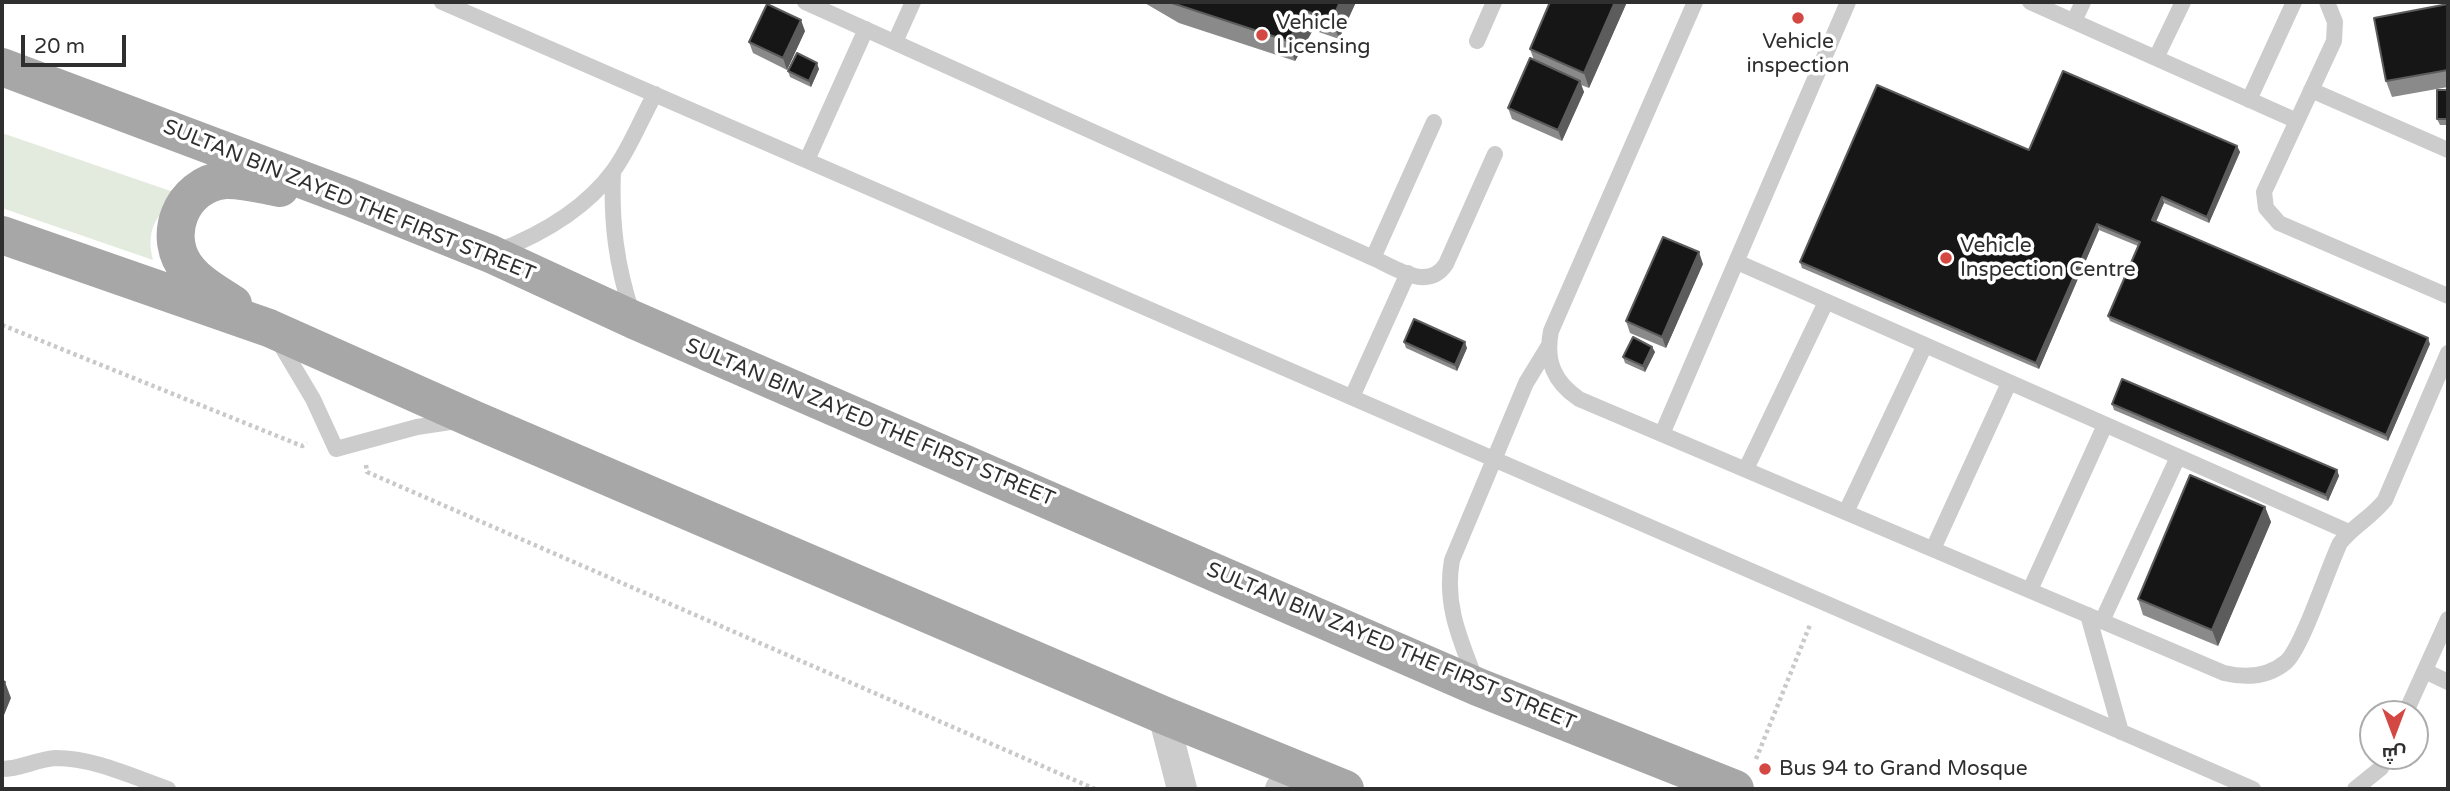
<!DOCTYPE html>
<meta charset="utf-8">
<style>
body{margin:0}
#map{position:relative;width:2450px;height:791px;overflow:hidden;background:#fff;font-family:"Varela Round",Cairo,sans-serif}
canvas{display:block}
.frame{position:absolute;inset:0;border:4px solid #2f2f2f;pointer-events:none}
.north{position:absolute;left:2359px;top:700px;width:70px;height:70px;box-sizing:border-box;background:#fff;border:2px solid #acacac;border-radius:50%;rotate:180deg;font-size:19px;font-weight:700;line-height:28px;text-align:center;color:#2f2f2f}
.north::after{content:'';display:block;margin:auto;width:24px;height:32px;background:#d34843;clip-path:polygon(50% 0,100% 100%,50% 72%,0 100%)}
.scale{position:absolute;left:21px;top:35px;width:105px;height:32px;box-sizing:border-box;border:4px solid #2f2f2f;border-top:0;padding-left:9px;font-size:21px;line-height:24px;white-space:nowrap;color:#2f2f2f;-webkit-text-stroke:5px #fff;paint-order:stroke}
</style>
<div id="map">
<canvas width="2450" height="791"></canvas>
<div class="frame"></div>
<div class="north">ش</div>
<div class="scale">20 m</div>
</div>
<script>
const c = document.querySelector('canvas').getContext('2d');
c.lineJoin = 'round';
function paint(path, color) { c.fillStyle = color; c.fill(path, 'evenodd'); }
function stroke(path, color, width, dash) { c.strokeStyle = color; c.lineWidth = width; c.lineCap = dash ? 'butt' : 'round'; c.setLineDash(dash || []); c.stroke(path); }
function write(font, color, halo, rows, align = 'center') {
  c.font = font + ' "Varela Round",sans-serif'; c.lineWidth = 7; c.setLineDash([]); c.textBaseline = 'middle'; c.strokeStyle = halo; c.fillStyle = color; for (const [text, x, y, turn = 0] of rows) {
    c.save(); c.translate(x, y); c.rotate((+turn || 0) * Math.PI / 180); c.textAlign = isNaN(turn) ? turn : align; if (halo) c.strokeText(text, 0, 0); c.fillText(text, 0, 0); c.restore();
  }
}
const green = new Path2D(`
 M2,133L185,196C157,210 145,229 153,260L2,208Z`);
const path = new Path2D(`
 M2,325L302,446L307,443
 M366,465L367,472L1095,789
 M1756,759L1810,625`);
const service = new Path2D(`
 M442,2L2253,789
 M805,2L1373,258C1396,268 1428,292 1446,264L1495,154
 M1695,2L1551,331C1545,361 1554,382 1579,399L2224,673C2245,678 2268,677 2286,662C2302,648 2328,568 2340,543C2353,526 2372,517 2385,500L2448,353
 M2030,2L2297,121
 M2327,2L2335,22L2334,41L2264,192L2266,208L2279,223L2448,296
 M2074,21L2083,2
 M1477,41L1494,2
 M895,42L913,2
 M2156,58L2183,2
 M2311,90L2448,150
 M2249,100L2294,2
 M807,160L866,29
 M613,171C611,222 616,264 632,313
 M496,252C540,235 585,210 614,170C630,148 641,119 655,94
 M1373,258L1434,122
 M1737,262L2349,532
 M279,342L313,399L336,449L417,427L457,421
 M1352,397L1408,273
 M1662,434L1848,2
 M1746,469L1826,302
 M1846,512L1925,345
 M1933,549L2009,383
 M2030,590L2105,425
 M2088,615L2121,732
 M2102,621L2178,457
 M2425,671L2448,682
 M1476,681C1460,639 1444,605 1452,560L1526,383L1548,347
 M2405,714L2448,619
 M2,769C21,769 37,759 56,758C94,758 133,777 168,789
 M2355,789L2381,768L2386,756`);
const minor = new Path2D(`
 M1163,715L1182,789
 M1280,789L1308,775`);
const primary = new Path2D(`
 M2,67L351,198L491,254L634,320L1478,687L1735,789
 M2,235L269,328L473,419L1163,715L1345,789
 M233,304C218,294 200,285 189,271C160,238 181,184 225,180C242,179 263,185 280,188`);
const wall = new Path2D(`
 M1143,2H1356L1339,39L1313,30L1295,61L1179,23Z
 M1550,2H1627L1589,88L1581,85L1584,92L1562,141L1512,119L1508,108L1534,60L1530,49Z
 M2448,4V87L2392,97L2386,81Z
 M805,31L787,70L753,53L749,42Z
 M819,69L811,87L790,77L788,71Z
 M2448,90V125H2440L2437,119Z
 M2237,146L2240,152L2209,223L2164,203L2156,222L2430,344L2388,441L2110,321L2108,316L2138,246L2099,230L2039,369L1802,268L1800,262L2029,150Z
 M1703,264L1666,348L1630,333L1626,321Z
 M1404,342L1467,348L1457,371L1406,348Z
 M1652,347L1655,352L1645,372L1625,363L1623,357Z
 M2112,404L2337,470L2339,476L2328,501L2114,410Z
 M2265,507L2271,522L2218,646L2143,615L2138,599Z`);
const shadedWall = new Path2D(`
 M1340,2H1356L1339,39L1332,20Z
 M1615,2H1627L1589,88L1584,73Z
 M1306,11L1313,30L1295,61L1288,41Z
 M801,20L805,31L787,70L783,58Z
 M817,63L819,69L811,87L809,81Z
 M1580,81L1584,92L1562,141L1558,130Z
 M2237,146L2240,152L2209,223L2207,217Z
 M2162,197L2164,203L2154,226L2152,220Z
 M2097,224L2099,230L2039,369L2036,363Z
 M1699,252L1703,264L1666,348L1662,337Z
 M2428,338L2430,344L2388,441L2386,435Z
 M1465,342L1467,348L1457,371L1455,365Z
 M1652,347L1655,352L1645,372L1643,366Z
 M2337,470L2339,476L2328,501L2326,495Z
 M2265,507L2271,522L2218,646L2212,630Z
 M5,682L11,698L2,720V690Z`);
const building = new Path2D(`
 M1169,2H1340L1332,20L1306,11L1288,41Z
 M1550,2H1615L1584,73L1530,49Z
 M767,4L801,20L783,58L749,42Z
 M2448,4V70L2386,81L2374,18Z
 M797,53L817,63L809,81L788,71Z
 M1530,58L1580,81L1558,130L1508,108Z
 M2063,71L2237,146L2207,217L2162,197L2152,220L2428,338L2386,435L2108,316L2140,242L2097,224L2036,363L1800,262L1877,85L2029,150Z
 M2437,90H2448V119H2437Z
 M1663,237L1699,252L1662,337L1626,321Z
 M1414,319L1465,342L1455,365L1404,342Z
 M1633,337L1652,347L1643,366L1623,357Z
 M2122,379L2337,470L2326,495L2112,404Z
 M2190,475L2265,507L2212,630L2138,599Z
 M2,680L5,682L2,690Z`);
const markers = [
 [1798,18,7,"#d34843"],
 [1262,35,7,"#d34843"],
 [1946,258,7,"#d34843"],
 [1765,769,7,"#d34843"]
];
const poiNames = [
 ["Vehicle",1276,23],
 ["Licensing",1276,47],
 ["Vehicle",1798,42,"center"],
 ["inspection",1798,66,"center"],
 ["Vehicle",1960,246],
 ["Inspection Centre",1960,270],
 ["Bus 94 to Grand Mosque",1779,769]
];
const streetNames = [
 ["SULTAN BIN ZAYED THE FIRST STREET",349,201,22],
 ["SULTAN BIN ZAYED THE FIRST STREET",870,423,23],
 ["SULTAN BIN ZAYED THE FIRST STREET",1391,647,23]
];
paint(green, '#e3eade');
stroke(path, '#c9c9c9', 4.5, [3.5, 3.5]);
stroke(service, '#ccc', 16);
stroke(minor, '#ccc', 30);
stroke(primary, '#a7a7a7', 38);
paint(wall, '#8a8a8a');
paint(shadedWall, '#5c5c5c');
paint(building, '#161616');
stroke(building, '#5c5c5c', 2);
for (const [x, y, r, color] of markers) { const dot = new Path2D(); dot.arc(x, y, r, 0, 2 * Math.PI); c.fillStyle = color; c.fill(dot); stroke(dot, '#fff', 2.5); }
write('21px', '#2f2f2f', '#fff', poiNames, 'left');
write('21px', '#2f2f2f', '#fff', streetNames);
</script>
